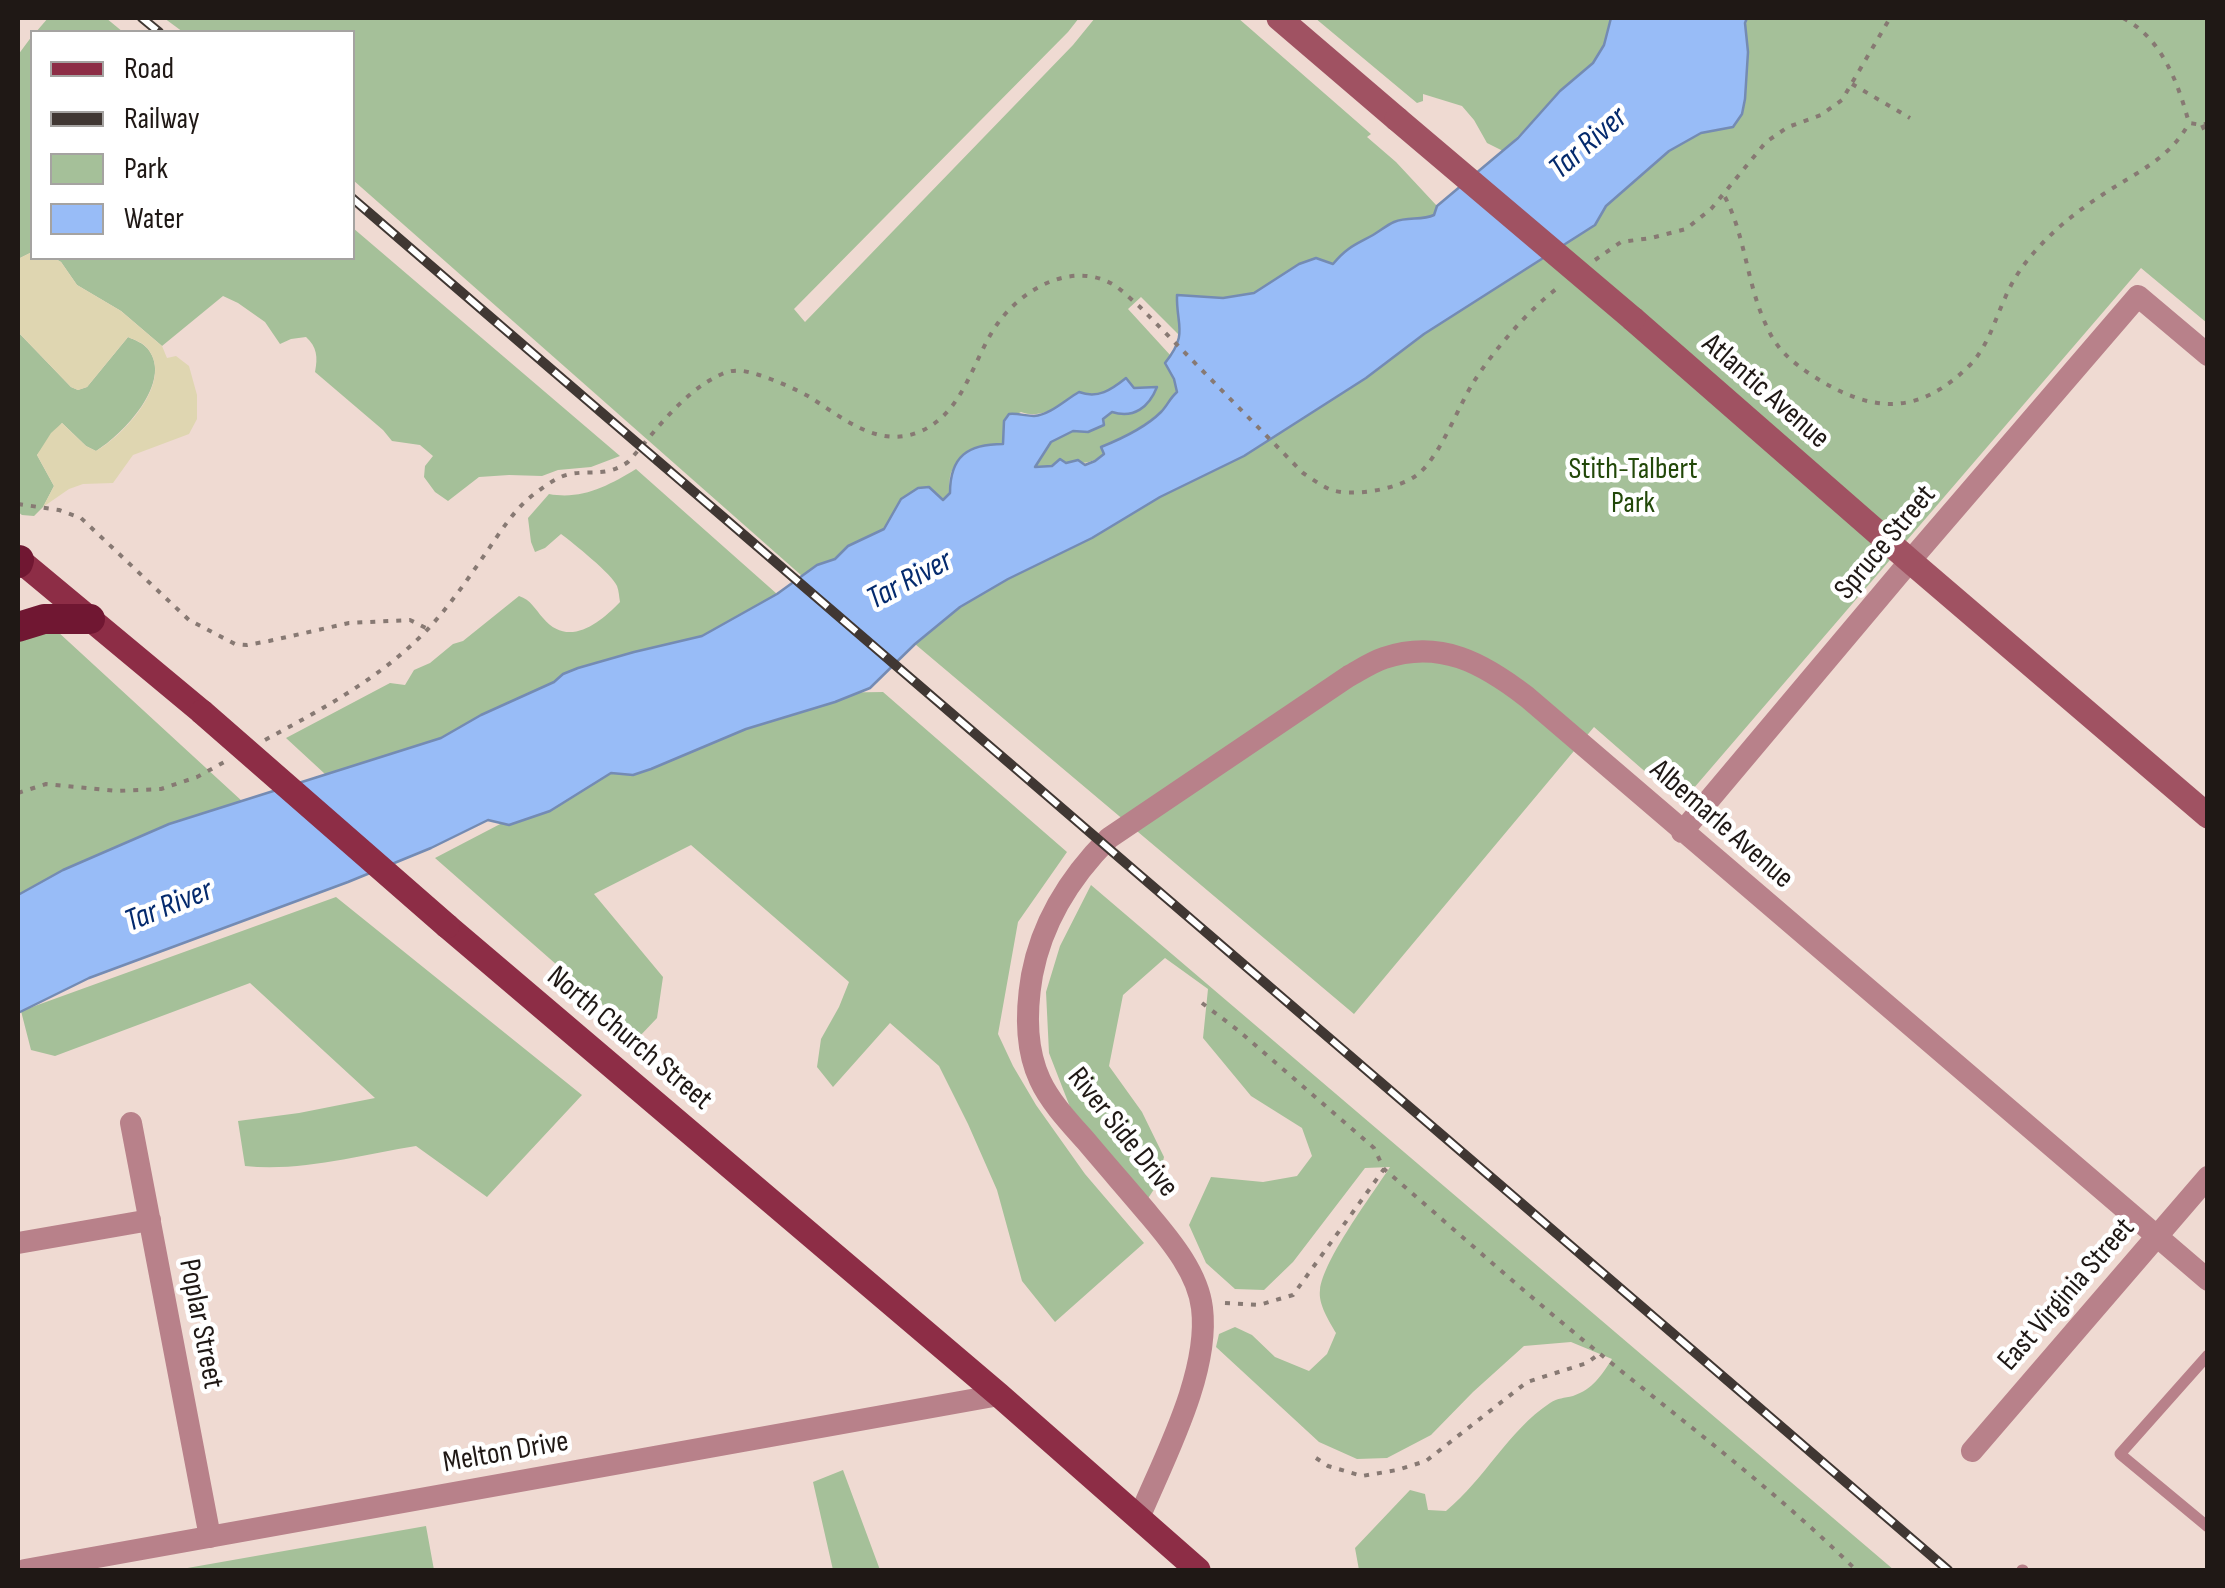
<!DOCTYPE html>
<style>
body{margin:0}
#map{position:relative;width:2225px;height:1588px;overflow:hidden;background:#efdad2;font-family:"Sofia Sans Condensed",sans-serif}
canvas{display:block}
.frame{position:absolute;inset:0;border:20px solid #1f1815;pointer-events:none}
.legend{position:absolute;left:30px;top:30px;width:325px;height:230px;box-sizing:border-box;background:#fff;border:2px solid #a5a3a1;margin:0;padding:12px 18px;list-style:none;font-size:30px;color:#1f1815}
.legend li{display:flex;align-items:center;gap:20px;height:50px}
.legend b{width:50px;border:2px solid #a5a3a1}
</style>
<div id="map">
<canvas width="2225" height="1588"></canvas>
<div class="frame"></div>
<ul class="legend">
<li><b style="height:12px;background:#8d2d46"></b>Road</li>
<li><b style="height:12px;background:#403733"></b>Railway</li>
<li><b style="height:28px;background:#a5c099"></b>Park</li>
<li><b style="height:28px;background:#98bcf7"></b>Water</li>
</ul>
</div>
<script>
const c = document.querySelector('canvas').getContext('2d');
c.lineJoin = 'round';
function paint(path, color) { c.fillStyle = color; c.fill(path, 'evenodd'); }
function stroke(path, color, width, dash) { c.strokeStyle = color; c.lineWidth = width; c.lineCap = dash ? 'butt' : 'round'; c.setLineDash(dash || []); c.stroke(path); }
function write(font, color, halo, rows, align = 'center') {
  c.font = font + ' "Sofia Sans Condensed",sans-serif'; c.lineWidth = 9; c.setLineDash([]); c.textBaseline = 'middle'; c.strokeStyle = halo; c.fillStyle = color; for (const [text, x, y, turn = 0] of rows) {
    c.save(); c.translate(x, y); c.rotate((+turn || 0) * Math.PI / 180); c.textAlign = isNaN(turn) ? turn : align; if (halo) c.strokeText(text, 0, 0); c.fillText(text, 0, 0); c.restore();
  }
}
const green = new Path2D(`
 M48,18H106L123,32H36Z
 M164,18H1079L1068,32L794,309L805,322L1073,45L1095,18H1238L1371,134L1367,137L1396,162L1437,206L1435,215C1421,221 1408,216 1394,222C1387,225 1380,231 1373,235C1354,245 1347,247 1333,264L1316,258L1299,264L1254,293L1223,298L1177,296C1176,310 1182,322 1180,336L1141,297L1128,309L1171,356L1166,363L1174,379L1177,392C1170,398 1167,406 1161,411C1146,426 1121,439 1102,447L1104,454C1089,466 1079,462 1061,464C1052,465 1044,468 1034,468L1051,442L1073,431L1088,432L1103,425V419L1134,388L1126,378C1111,391 1098,399 1079,392C1060,404 1044,420 1021,412L1004,421L1003,444C984,444 954,455 950,477C949,482 950,488 950,494L943,500L937,494L901,499L884,529L848,546L835,559L817,565L802,576L353,180L352,32H183Z
 M1315,18H1611L1604,45L1593,63L1560,91L1546,109L1503,151L1487,143L1474,120L1462,106L1423,94V101L1417,103Z
 M1747,18H2207V323L2141,268L1681,803L1594,727L1354,1014L915,644L960,607L1008,579L1160,497L1244,456L1366,378L1424,334L1595,225L1606,206L1669,151L1701,133L1733,126C1743,102 1748,78 1748,51C1748,40 1744,29 1747,18Z
 M32,36V252L18,259V55Z
 M353,228L620,456L591,467L558,470L542,476L509,475L479,477L448,501L435,492L424,477L425,466L433,456L420,445L392,441L383,430L315,372C318,357 317,347 306,337L291,339L280,344L265,322L238,303L223,296L162,346L121,311L77,285L61,262L54,258H352Z
 M18,332L71,387L78,390L87,387L128,337C135,340 143,343 148,349C174,382 122,435 96,451L86,446L62,423L37,455L54,486L43,507L34,516L22,515L18,512Z
 M636,469L777,594L702,636L634,652L578,668L563,674L554,682L481,715L441,738L333,772L325,774L286,738L390,683L405,685L414,670L430,663L453,644L463,641L519,596C531,600 535,609 543,618C568,648 599,624 620,602C619,597 619,591 617,586C613,575 572,542 561,534L545,548L535,552L531,542L528,518L549,494C582,500 608,486 636,469Z
 M57,631L243,802L169,824L63,870L18,895V640Z
 M883,692L1067,852L1018,922L998,1034L1013,1066L1036,1105L1085,1174L1144,1243L1055,1322L1022,1281L997,1190L968,1124L939,1066L890,1023L833,1087L817,1067L821,1039L839,1007L849,982L691,845L594,894L663,977L657,1018L639,1037L435,858L598,773L815,693Z
 M1091,885L1894,1570H1359L1355,1548L1410,1490L1425,1494L1428,1510L1446,1511C1485,1479 1508,1431 1550,1403C1558,1398 1564,1398 1573,1396C1593,1389 1601,1376 1612,1359L1571,1342L1524,1346L1473,1392L1431,1435L1387,1458L1357,1459L1319,1442L1216,1347L1219,1334L1235,1327L1252,1335L1275,1357L1309,1371L1327,1354L1336,1333C1329,1321 1318,1304 1320,1290C1323,1260 1372,1195 1390,1167L1365,1168L1293,1262L1264,1290L1235,1289L1206,1263L1189,1225L1211,1177L1263,1182L1297,1176L1312,1156L1302,1128L1251,1096L1203,1038L1208,989L1165,958L1123,995L1109,1066L1142,1112L1164,1157L1158,1183L1147,1200L1070,1107L1049,1053L1046,992L1060,946Z
 M336,897L582,1095L487,1197L416,1146C361,1155 301,1172 245,1166L238,1121L299,1113L375,1098L250,983L55,1056L31,1050L21,1011Z
 M843,1470L880,1570H833L813,1482Z
 M426,1526L434,1570H176Z`);
const sand = new Path2D(`
 M32,252V258H54L61,262L77,285L121,311L162,346L167,358L176,356L189,366L197,395V419L189,434L133,455L113,483L83,484L69,489L43,507L54,486L37,455L51,433L62,423L86,446L96,451C123,436 174,382 148,349C144,343 135,340 128,337L87,387L78,390L71,387L18,332V259Z`);
const water = new Path2D(`
 M1611,18H1747L1745,23L1748,52L1745,99L1742,114L1733,127L1701,133L1669,151L1606,206L1595,225L1424,334L1366,378L1244,456L1160,497L1092,538L1008,579L960,607L915,644L870,688L835,702L746,729L651,769L633,775L611,773L550,811L509,825L488,820L431,848L348,882L89,978L18,1013V895L63,870L169,824L441,738L481,715L554,682L563,674L578,668L634,652L702,636L777,594L817,565L835,559L848,546L884,529L901,499L918,488L929,487L943,500L950,493C950,456 968,444 1003,444L1004,421L1009,414C1018,413 1025,416 1034,416C1050,415 1065,400 1079,392C1098,399 1111,390 1126,378L1134,388L1157,387C1149,407 1134,419 1112,412L1103,419L1104,425L1088,432L1073,431L1051,442L1035,467L1052,466L1060,459L1066,463L1078,460L1085,465L1095,461L1104,454L1101,447C1121,439 1146,427 1161,412C1167,406 1170,398 1177,392L1174,379L1165,363C1189,333 1176,326 1177,295L1223,298L1254,293L1299,264L1316,258L1333,264C1347,247 1355,245 1373,235C1380,231 1387,225 1394,222C1408,216 1421,221 1434,215L1437,206L1518,138L1560,91L1593,63L1604,45Z`);
const path = new Path2D(`
 M2123,18C2162,38 2178,83 2189,123L2202,125L2208,123
 M1852,84L1910,118
 M2202,125L2208,138
 M1725,197C1746,238 1747,286 1767,327C1777,350 1792,362 1813,376C1871,413 1918,417 1970,365C1988,346 1994,322 2005,298C2013,279 2024,263 2038,248C2057,227 2079,210 2102,195C2135,173 2170,159 2189,123
 M1595,260L1621,242L1651,238L1686,229L1711,209L1766,142L1788,127L1821,115L1842,100L1890,18
 M18,504L59,510L81,518L189,620L235,644L247,645L269,641L349,623L410,620L428,629
 M265,740C324,708 381,678 428,629C452,603 472,573 492,544C505,525 518,505 537,492C546,485 559,476 570,474C594,470 606,477 628,462C656,431 683,391 722,374C735,368 746,371 759,375C775,380 793,388 808,396C842,417 877,449 919,432C965,413 972,359 998,323C1024,287 1076,259 1117,287C1125,293 1133,301 1140,307L1303,473C1311,478 1320,485 1329,489C1351,498 1399,489 1417,475C1440,457 1457,409 1473,383C1493,351 1529,309 1559,287
 M18,793L46,784L117,791L161,789L197,777L226,761
 M1202,1003L1239,1031L1374,1148L1384,1169C1455,1230 1526,1294 1599,1353C1686,1424 1776,1491 1856,1570
 M1225,1303L1259,1305L1293,1295L1384,1169
 M1316,1458L1328,1466L1362,1476L1397,1470L1426,1461L1527,1382L1587,1363L1599,1354`);
const service = new Path2D(`
 M2208,1355L2120,1454L2208,1527
 M2022,1570H2023`);
const minor = new Path2D(`
 M1682,832L1910,561L2138,296L2208,355
 M131,1123L210,1537
 M18,1243L150,1220
 M1972,1451L2208,1177
 M1139,1518C1164,1458 1210,1373 1202,1308C1198,1274 1172,1242 1150,1216C1129,1191 1107,1166 1086,1141C1070,1123 1050,1102 1040,1080C1025,1048 1026,1010 1032,975C1042,922 1071,876 1109,838L1349,676C1360,670 1372,662 1384,658C1440,639 1483,663 1527,697L2208,1280
 M25,1570L999,1395`);
const secondary = new Path2D(`
 M1279,18L1397,119
 M1633,319L1910,561L2208,816`);
const primary = new Path2D(`
 M18,559L202,712
 M447,926L999,1395L1198,1570`);
const motorway = new Path2D(`
 M18,563L19,560
 M18,627L44,619H90`);
const rail = new Path2D(`
 M142,18L159,32
 M352,198L1948,1570`);
const secondaryBridge = new Path2D(`
 M1397,119L1633,319`);
const primaryBridge = new Path2D(`
 M202,712L447,926`);
const streetNames = [
 ["Atlantic Avenue",1765,392,41],
 ["Spruce Street",1886,543,-50],
 ["Albemarle Avenue",1721,825,41],
 ["North Church Street",629,1039,40],
 ["River Side Drive",1122,1133,51],
 ["East Virginia Street",2067,1295,-49],
 ["Poplar Street",200,1324,79],
 ["Melton Drive",506,1453,-10]
];
const parkNames = [
 ["Stith-Talbert",1633,470],
 ["Park",1633,504]
];
const waterNames = [
 ["Tar River",1589,144,-41],
 ["Tar River",910,581,-28],
 ["Tar River",169,907,-22]
];
paint(green, '#a5c099');
paint(sand, '#dfd6b1');
paint(water, '#98bcf7');
stroke(water, '#748bb3', 2.5);
stroke(path, '#877973', 4, [5, 8]);
stroke(service, '#b8818a', 11);
stroke(minor, '#b8818a', 22);
stroke(secondary, '#a05262', 25);
stroke(primary, '#8d2d46', 25);
stroke(motorway, '#701732', 30);
stroke(rail, '#403733', 10);
stroke(rail, '#fff', 6, [19]);
stroke(secondaryBridge, '#a05262', 25);
stroke(primaryBridge, '#8d2d46', 25);
write('30px', '#1f1815', '#fff', streetNames);
write('30px', '#224809', '#fff', parkNames);
write('italic 32px', '#042a6d', '#fff', waterNames);
</script>
